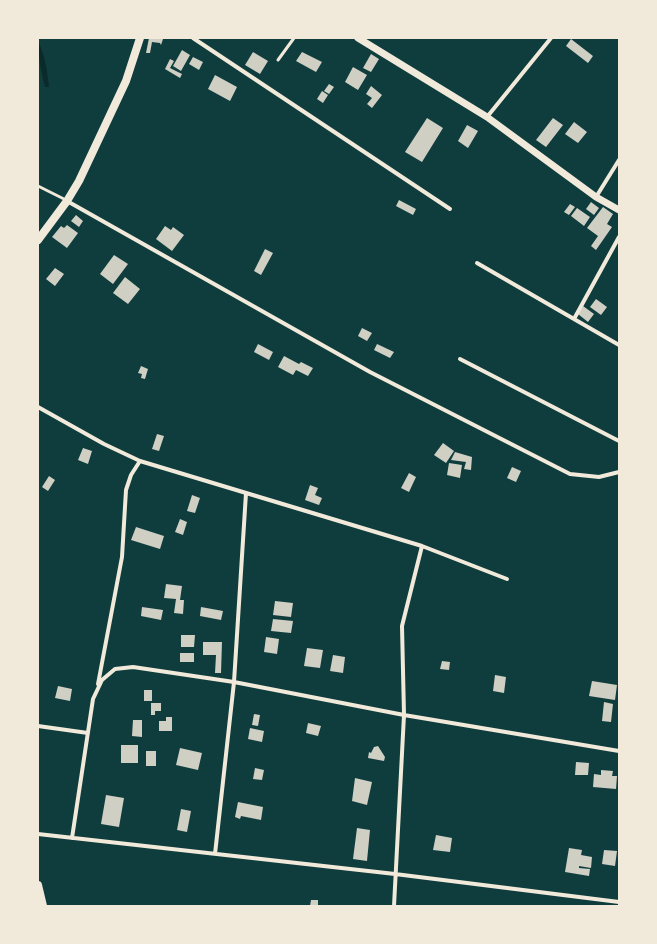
<!DOCTYPE html>
<style>
body{margin:0}
#map{position:relative;width:657px;height:944px;overflow:hidden;background:#0f3d3e;font-family:"IBM Plex Sans",sans-serif}
canvas{display:block}
.frame{position:absolute;inset:0;border:39px solid #f1e9da;pointer-events:none}
</style>
<div id="map">
<canvas width="657" height="944"></canvas>
<div class="frame"></div>
</div>
<script>
const c = document.querySelector('canvas').getContext('2d');
c.lineJoin = 'round';
function paint(path, color) { c.fillStyle = color; c.fill(path, 'evenodd'); }
function stroke(path, color, width, dash) { c.strokeStyle = color; c.lineWidth = width; c.lineCap = dash ? 'butt' : 'round'; c.setLineDash(dash || []); c.stroke(path); }
const water = new Path2D(`
 M38,41C45,56 47,70 49,87H45C41,71 38,57 38,41Z`);
const building = new Path2D(`
 M149,38L163,39L161,45L160,43L152,42L150,53H146Z
 M571,39L593,56L588,63L566,46Z
 M182,50L190,55L181,71L173,66Z
 M253,52L268,61L260,74L245,65Z
 M302,52L322,62L316,72L296,61Z
 M371,54L379,59L371,72L363,68Z
 M193,57L203,62L199,70L189,64Z
 M170,59L174,61L170,68L182,74L180,78L165,69Z
 M353,67L367,75L358,90L345,82Z
 M215,75L237,87L230,101L208,89Z
 M329,84L334,87L329,94L324,91Z
 M371,86L382,95L372,108L367,104L372,98L366,94Z
 M322,91L328,95L323,103L317,99Z
 M427,118L443,128L422,162L405,152Z
 M553,118L563,125L546,147L536,140Z
 M574,122L587,132L578,143L565,134Z
 M467,125L478,131L468,148L458,141Z
 M399,200L416,209L413,215L396,206Z
 M591,202L599,208L594,215L586,209Z
 M570,204L575,207L569,215L564,212Z
 M603,207L613,214L607,224L612,227L596,250L591,246L598,236L587,228Z
 M577,208L590,217L584,226L571,216Z
 M76,215L83,221L79,227L71,221Z
 M67,225L78,233L67,248L52,237L61,226L64,228Z
 M165,226L171,230L173,227L184,235L172,251L156,239Z
 M265,249L273,253L261,275L254,271Z
 M114,255L128,264L113,284L100,274Z
 M55,268L64,274L55,286L46,279Z
 M125,277L140,289L128,304L113,293Z
 M596,299L607,307L601,315L590,307Z
 M583,306L594,314L588,322L578,314Z
 M362,328L372,333L367,341L358,336Z
 M258,344L273,352L269,360L254,352Z
 M377,344L394,352L390,358L374,350Z
 M284,356L299,364L301,362L313,368L308,376L296,370L293,375L278,367Z
 M141,366L148,369L145,379L141,378L142,374L138,373Z
 M157,434L164,436L159,451L152,449Z
 M443,443L454,451L446,463L434,455Z
 M83,448L92,451L88,464L78,460Z
 M455,452L472,457L471,470L464,469L466,462L451,460Z
 M449,463L462,465L460,478L447,475Z
 M512,467L521,471L516,482L507,478Z
 M409,473L416,477L409,492L401,488Z
 M49,476L55,480L48,491L42,487Z
 M310,485L318,488L315,495L322,498L319,505L305,500Z
 M192,495L200,498L195,513L187,511Z
 M180,519L187,522L183,535L175,532Z
 M136,527L164,536L160,549L131,540Z
 M166,584L182,586L180,600H184L183,614L174,613L176,599L164,598Z
 M275,601L293,603L291,617L273,615Z
 M142,607L163,610L161,620L141,616Z
 M201,607L223,611L221,620L200,616Z
 M273,619L293,621L291,633L271,631Z
 M181,635H195L194,647H181Z
 M266,637L279,639L277,654L264,652Z
 M203,642H222L221,673H215L216,655H203Z
 M307,648L323,650L320,668L304,666Z
 M180,653H194V662H180Z
 M333,655L345,657L343,673L330,671Z
 M442,661L450,662L449,670L440,669Z
 M495,675L506,677L504,693L493,691Z
 M592,681L617,685L615,700L589,696Z
 M58,686L72,689L70,701L55,698Z
 M144,690H152V701H144Z
 M604,702L613,704L611,722L602,721Z
 M151,703H161V711H155V715H151Z
 M254,714L260,715L258,726L252,725Z
 M166,717H172V731H159V721H166Z
 M133,720H142V737L132,736Z
 M308,723L321,726L318,736L306,733Z
 M250,728L264,731L262,742L248,739Z
 M121,745H138V763H121Z
 M378,746L385,757L384,761L368,758L369,752L371,753L374,747Z
 M180,748L202,753L198,770L176,765Z
 M146,751H156V766H146Z
 M576,762L589,763L588,775H575Z
 M255,768L264,770L262,780L253,779Z
 M601,770L613,771L612,776H617L616,789L593,787L594,774L601,775Z
 M355,778L372,782L367,805L352,801Z
 M106,795L124,798L119,827L101,824Z
 M238,802L263,807L261,820L241,816L240,819L235,817Z
 M181,809L191,811L187,832L177,830Z
 M357,828L370,830L367,861L353,859Z
 M436,835L452,838L450,852L433,850Z
 M569,848L582,850L581,855L592,857L591,868L579,866V868L590,869L589,876L565,872Z
 M604,850L617,851L615,866L602,864Z
 M311,900H318V906H310Z`);
const service = new Path2D(`
 M278,60L294,38
 M38,186L66,200`);
const minor = new Path2D(`
 M193,38L450,209
 M487,117L551,38
 M596,197L619,160
 M67,201L370,372L570,474L599,477L619,472
 M477,263L619,345
 M574,319L619,237
 M460,359L619,441
 M38,407L104,444L140,461L422,546L507,579
 M98,684L122,557L126,490L131,475L140,461
 M38,726L88,733
 M38,834L395,874L619,902
 M72,838L93,699L102,680L115,669L133,667L234,682L404,715L619,751
 M215,854L234,682L246,493
 M394,906L404,715L402,626L422,546`);
const tertiary = new Path2D(`
 M358,38L487,117L596,197L619,210`);
const secondary = new Path2D(`
 M38,240L67,201L79,181L126,81L140,38
 M38,885L43,906`);
paint(water, '#0a2a2b');
paint(building, '#cfcfc3');
stroke(service, '#f1e9da', 3);
stroke(minor, '#f1e9da', 4);
stroke(tertiary, '#f1e9da', 7);
stroke(secondary, '#f1e9da', 8);
</script>
